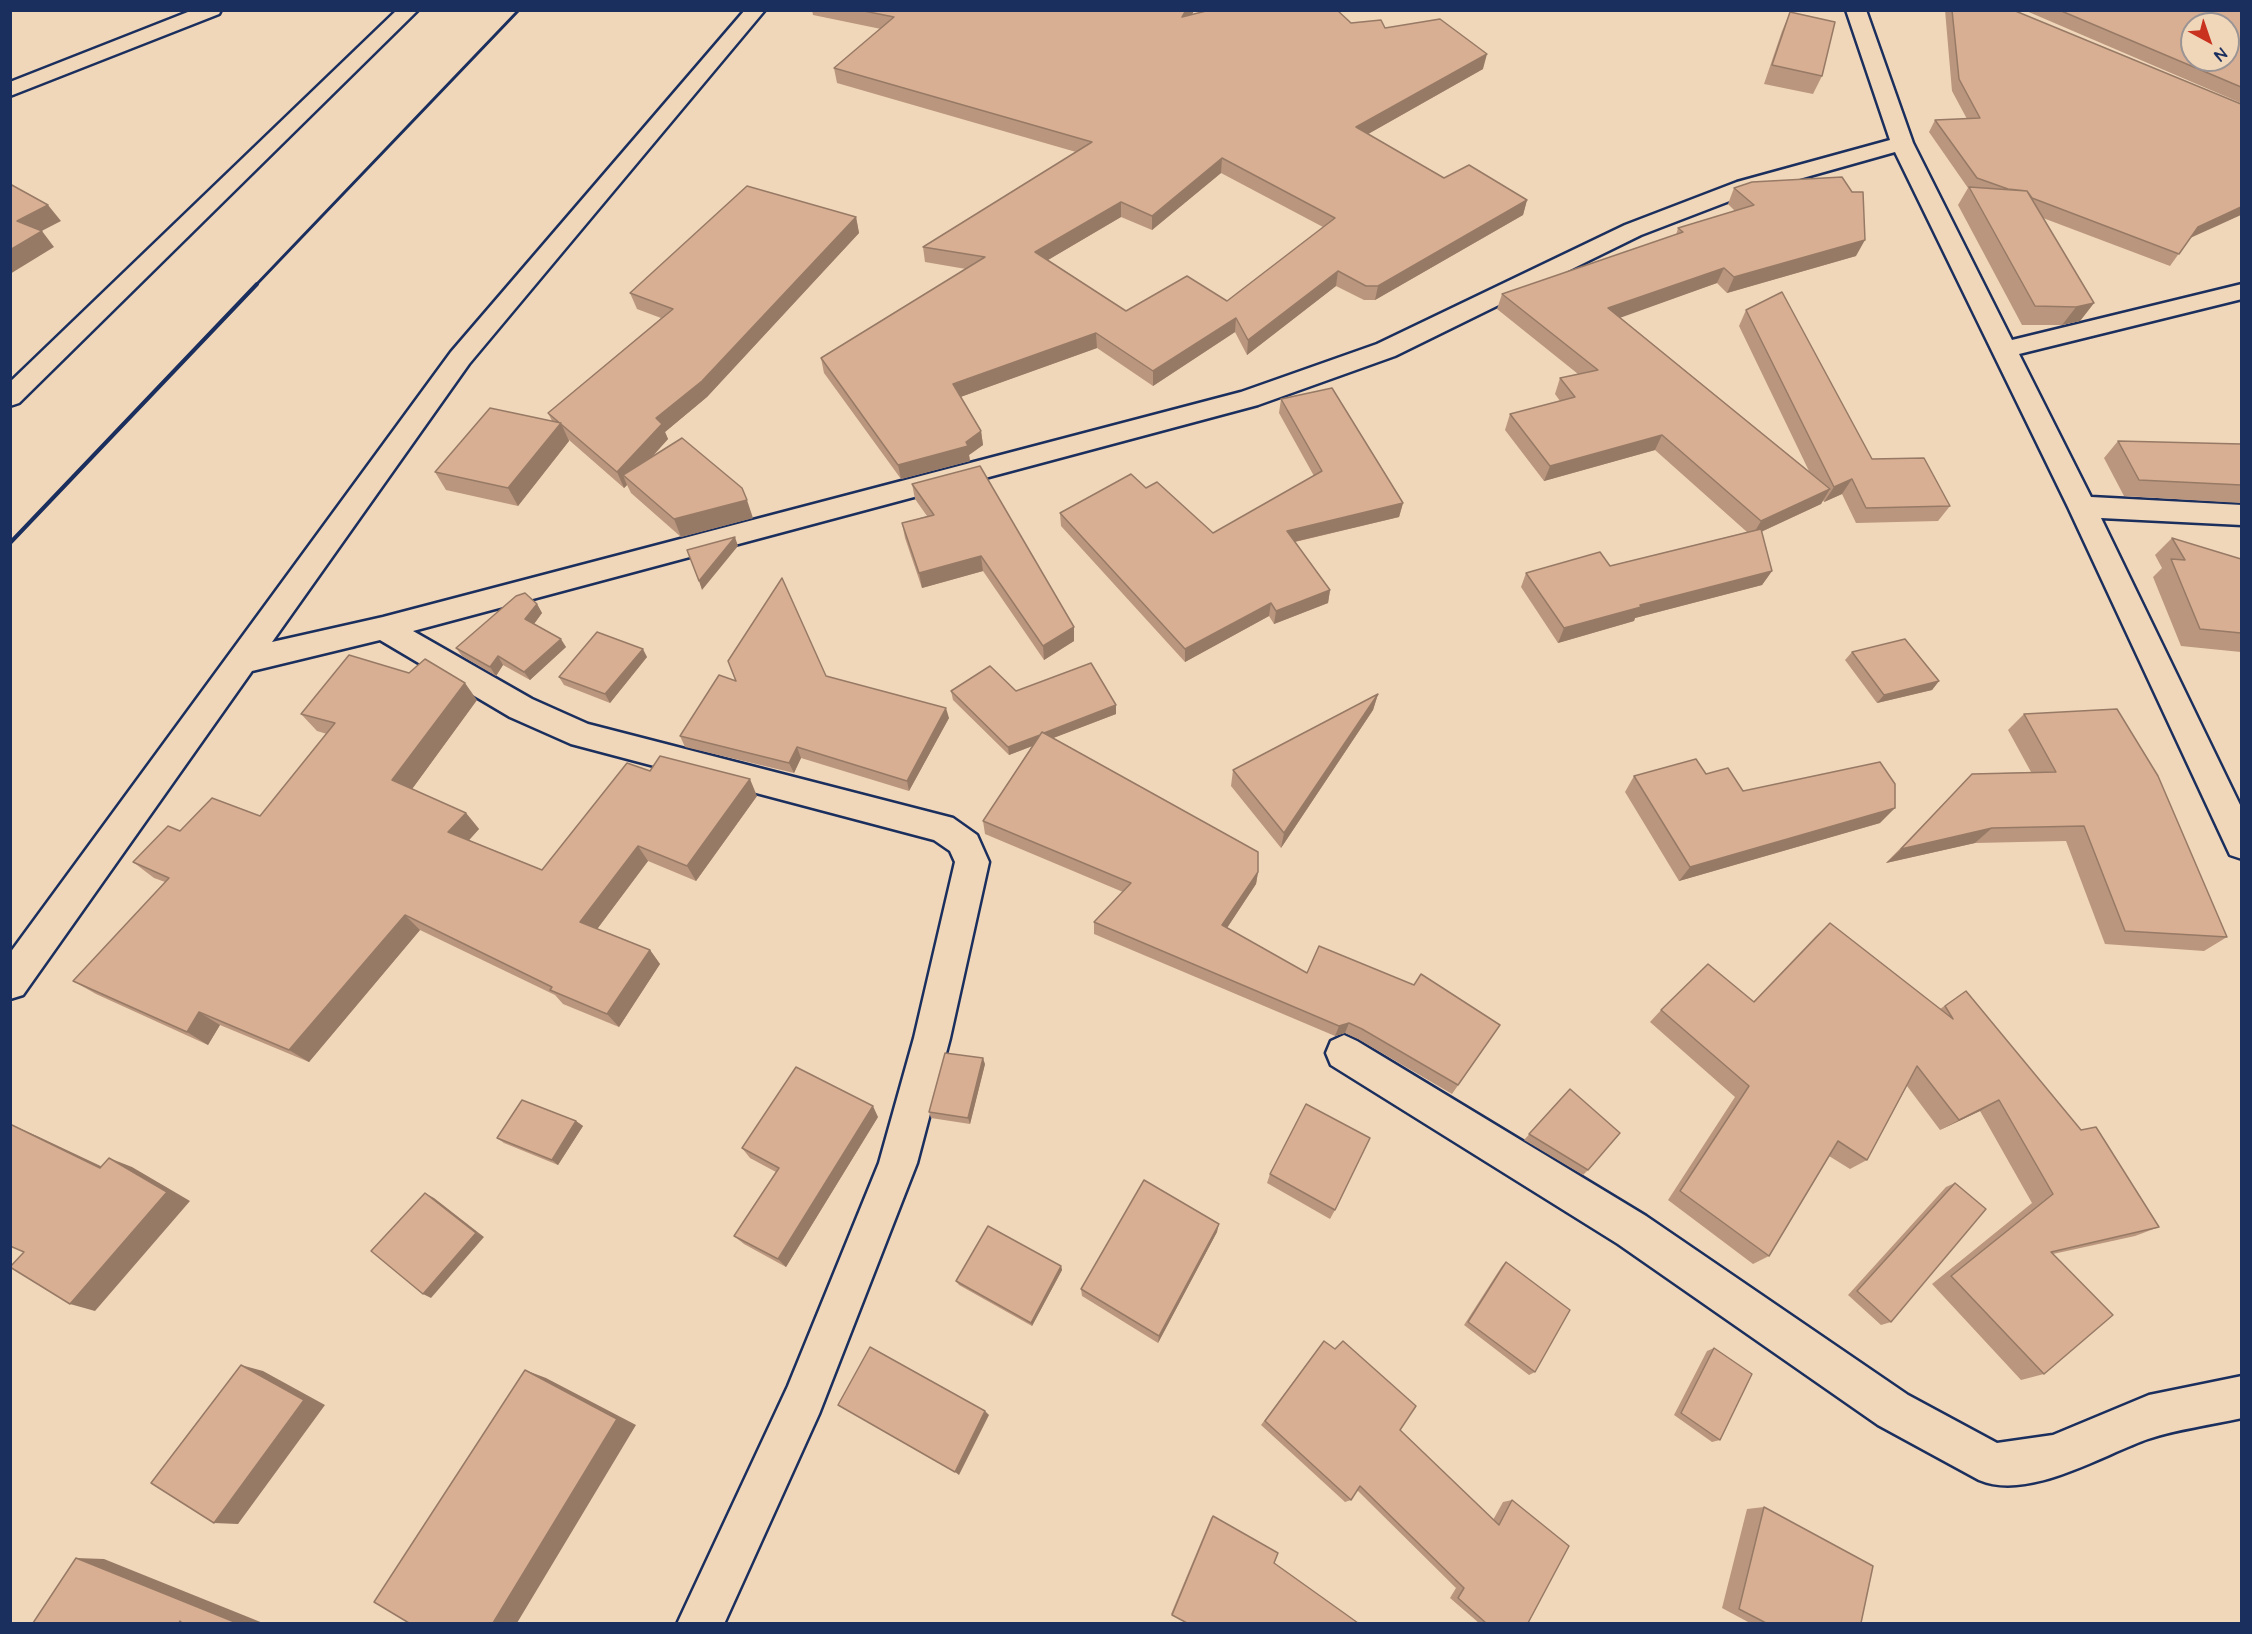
<!DOCTYPE html>
<style>
body{margin:0}
#map{position:relative;width:2252px;height:1634px;overflow:hidden;background:#f1d7b9;font-family:"Architects Daughter",sans-serif}
canvas{display:block}
.frame{position:absolute;inset:0;border:12px solid #1b2f5e;pointer-events:none}
.north{position:absolute;left:2180px;top:12px;width:60px;height:60px;box-sizing:border-box;background:#f1d7b9;border:2px solid #9b9495;border-radius:50%;rotate:140deg;font-size:16px;font-weight:700;line-height:24px;text-align:center;color:#1b2f5e}
.north::after{content:'';display:block;margin:auto;width:21px;height:27px;background:#c8321e;clip-path:polygon(50% 0,100% 100%,50% 72%,0 100%)}
</style>
<div id="map">
<canvas width="2252" height="1634"></canvas>
<div class="frame"></div>
<div class="north">N</div>
</div>
<script>
const c = document.querySelector('canvas').getContext('2d');
c.lineJoin = 'round';
function stroke(path, color, width, dash) { c.strokeStyle = color; c.lineWidth = width; c.lineCap = dash ? 'butt' : 'round'; c.setLineDash(dash || []); c.stroke(path); }
function paint(path, color) { c.fillStyle = color; c.fill(path, 'evenodd'); }
const street = new Path2D(`
 M193,10H221L219,14L10,96V82Z
 M745,10H765L469,364L272,642L383,617L1241,392L1377,344L1625,225L1737,182L1890,140L1846,10H1866L1913,143L2012,340L2242,284V299L2019,354L2091,497L2242,505V525L2101,518L2242,809V859L2230,855L2068,507L1895,152L1753,192L1641,235L1395,356L1258,405L413,631L532,699L588,724L953,818L977,835L989,862L950,1038L917,1163L819,1414L724,1624H677L788,1386L879,1163L914,1038L955,862L950,851L934,840L571,744L510,717L380,640L252,671L23,995L10,999V953L451,352Z
 M1344,1035L1357,1041L1646,1216L1908,1395L1997,1443L2053,1435L2149,1395L2242,1376V1418C2211,1425 2177,1429 2148,1439C2100,1456 2028,1501 1979,1480L1878,1425L1618,1244L1331,1065L1326,1053L1331,1041Z`);
const secondary = new Path2D(`
 M397,10H418L19,403L10,406V382Z`);
const railFar1 = new Path2D(`
 M255,286L519,10`);
const rail = new Path2D(`
 M10,543L257,284`);
const wall = new Path2D(`
 M812,10H1194L1192,15L1351,23L1385,28L1483,69L1368,134L1444,178L1527,200L1523,215L1375,300H1364L1336,286L1247,355L1235,332L1153,386L1097,348L960,397L981,431L983,445L969,455L970,461L901,479L824,373L821,358L966,269L925,262L923,247L1076,152L837,83L834,68L881,29L813,15ZM1221,173L1323,227L1227,301L1126,311L1048,260L1121,217L1152,230Z
 M1945,10H2013L2190,238L2170,266L2043,218L2094,303L2080,321L2062,325H2022L1958,205L1968,188L1929,132L1935,120L1967,119L1952,91Z
 M2024,10H2241V103Z
 M1790,12L1822,76L1813,94L1764,84L1782,31Z
 M1734,188L1856,256L1727,293L1717,283L1620,317L1809,471L1739,326L1746,310L1872,459L1950,506L1938,521L1856,523L1842,494L1824,502L1823,500L1821,504L1761,532L1772,571L1762,585L1635,618L1634,621L1558,643L1521,587L1526,573L1610,566L1747,532L1655,450L1544,481L1505,430L1510,414L1560,401L1555,394L1560,378L1578,374L1497,309L1502,294L1676,235L1678,228L1735,211L1728,204Z
 M856,217L859,233L707,397L665,432L668,439L652,457L753,518L681,537L631,493L627,485L624,488L569,440V441L518,506L446,490L435,472L552,421L548,413L661,318L637,309L630,293Z
 M1281,399L1403,503L1399,517L1295,542L1330,590L1328,603L1274,624L1269,616L1185,662L1061,526L1060,513L1146,488L1213,533L1314,476L1279,413Z
 M2118,441L2241,444V503L2124,496L2104,458Z
 M912,484L1074,641L1044,660L983,571L922,588L905,538L902,523L927,516L915,499Z
 M2172,538L2241,559V652L2181,646L2153,577L2162,568L2155,555Z
 M537,604L542,613L534,624L566,647L530,680L503,665L496,676L462,656L456,648Z
 M1852,652L1939,681L1932,690L1877,703L1845,660Z
 M647,657L610,703L564,685L559,677Z
 M826,676L949,718L909,791L801,758L794,773L685,747L680,736L736,681Z
 M951,691H1016L1116,705V714L1053,738L1258,872L1256,884L1227,928L1307,973L1500,1025L1452,1094L1358,1039L1345,1033L1335,1036L1094,934V922L1123,892L985,834L983,821L1032,746L1009,755L953,700Z
 M1378,694L1373,710L1281,848L1231,786L1233,770Z
 M477,700L412,789L466,813L479,829L469,840L542,870L650,771L757,796L696,881L648,861L597,929L650,950L660,964L619,1027L563,1004L555,995L420,930L309,1062L220,1025L208,1045L96,994L73,981L165,882L154,878L133,862L180,831L260,816L327,734L317,731L301,714Z
 M2024,714L2227,937L2204,951L2105,944L2066,841L1975,843L1886,863L1972,774L2031,772L2008,730Z
 M1706,774L1743,791L1880,823L1679,881L1625,792L1634,776Z
 M1830,923L1940,1009L1966,991L2159,1227L2135,1236L2053,1254L2044,1374L2021,1380L1932,1284L2032,1203L1980,1111L1940,1130L1907,1086L1867,1160L1850,1169L1829,1156L1769,1256L1753,1264L1668,1200L1735,1097L1650,1022L1661,1010L1753,1002L1816,936Z
 M985,1064L970,1124L931,1118L929,1112Z
 M1570,1089L1588,1170L1583,1175L1524,1140Z
 M878,1117L786,1267L744,1244L734,1236L776,1172L750,1158L742,1148Z
 M576,1121L583,1126L558,1165L504,1143L497,1138Z
 M1270,1174L1335,1210L1330,1219L1267,1183Z
 M1955,1183L1891,1322L1881,1325L1848,1295L1946,1187Z
 M1217,1232L1158,1343L1082,1296L1081,1289Z
 M1506,1262L1535,1372L1529,1375L1464,1325L1502,1266Z
 M1061,1266L1062,1270L1032,1326L959,1285L956,1281Z
 M1324,1341L1400,1430L1493,1520L1503,1502L1512,1500L1528,1623H1479L1450,1598L1456,1588L1357,1490L1351,1500L1345,1502L1261,1425Z
 M1714,1348L1720,1440L1712,1442L1674,1415L1707,1351Z
 M1764,1507L1861,1623H1750L1722,1608L1747,1509Z
 M1213,1516L1187,1623L1171,1614L1211,1518Z`);
const shadedWall = new Path2D(`
 M1186,10H1194V11L1182,31V17Z
 M1487,54L1483,69L1354,142L1356,127Z
 M1222,158L1221,173L1152,230V216Z
 M1527,200L1523,215L1375,300L1378,286Z
 M1121,202V217L1036,267L1035,252Z
 M48,205L61,221L30,237L17,221Z
 M2241,207V215L2188,239L2198,227Z
 M856,217L859,233L707,397L665,432L668,439L630,481L623,475L627,485L624,488L617,472L656,418Z
 M42,231L54,247L10,274V250Z
 M1865,240L1856,256L1727,293L1734,277Z
 M1724,268L1717,283L1603,324L1608,308Z
 M1338,271L1336,286L1247,355L1248,340Z
 M2094,303L2080,321L2062,325L2076,307Z
 M1236,318L1235,332L1153,386V371Z
 M1096,333L1097,348L955,399L953,384Z
 M561,423L569,441L518,506L508,488Z
 M981,431L983,445L969,455L970,461L901,479L898,465L966,442Z
 M1662,435L1655,450L1544,481L1550,466Z
 M1852,479L1842,494L1824,502L1834,487Z
 M1830,489L1821,504L1752,536L1761,521Z
 M747,500L753,518L681,537L674,519Z
 M1403,503L1399,517L1285,544L1287,531Z
 M735,537L738,546L702,590L699,581Z
 M981,556L983,571L922,588L919,573Z
 M1772,571L1762,585L1635,618L1634,621L1558,643L1564,628L1640,605Z
 M1330,590L1328,603L1274,624L1276,611Z
 M1271,603L1269,616L1185,662V649Z
 M537,604L542,613L531,628L525,619Z
 M1074,627V641L1044,660L1043,646Z
 M561,639L566,647L530,680L524,672Z
 M643,649L647,657L610,703L605,694Z
 M498,656L503,665L496,676L490,667Z
 M1939,681L1932,690L1877,703L1884,695Z
 M465,683L477,700L407,796L392,780Z
 M1378,694L1373,710L1281,848L1284,833Z
 M1116,705V714L1009,755L1008,747Z
 M946,708L949,718L909,791L907,781Z
 M797,747L801,758L794,773L789,763Z
 M750,779L757,796L696,881L687,866Z
 M1895,808L1880,823L1679,881L1690,867Z
 M466,813L479,829L462,848L448,832Z
 M1992,828L1975,843L1886,863L1901,849Z
 M638,846L648,861L592,936L580,922Z
 M1258,872L1256,884L1221,937L1222,925Z
 M405,915L420,930L309,1062L289,1050Z
 M650,950L660,964L619,1027L607,1014Z
 M199,1012L220,1025L208,1045L187,1032Z
 M1349,1023L1345,1033L1335,1036L1339,1026Z
 M983,1058L985,1064L970,1124L968,1118Z
 M1999,1100L1980,1111L1940,1130L1959,1120Z
 M873,1106L878,1117L786,1267L778,1259Z
 M576,1121L583,1126L558,1165L552,1160Z
 M12,1125L37,1136L124,1177L100,1168Z
 M109,1158L132,1167L190,1201L95,1311L70,1304Z
 M425,1193L434,1198L484,1237L431,1298L423,1294Z
 M1219,1224L1217,1232L1158,1343L1159,1336Z
 M1061,1266L1062,1270L1032,1326L1031,1323Z
 M241,1365L263,1371L325,1405L238,1524L214,1523Z
 M525,1370L546,1378L636,1425L517,1623H493Z
 M985,1411L989,1415L959,1475L955,1472Z
 M76,1558L104,1559L263,1623H237Z`);
const building = new Path2D(`
 M859,10H1186L1182,17L1210,10H1337L1351,23L1381,20L1385,28L1440,19L1487,54L1356,127L1444,178L1469,165L1527,200L1378,286H1366L1338,271L1248,340L1236,318L1153,371L1096,333L953,384L981,431L966,442L968,446L898,465L821,358L985,257L923,247L1092,142L834,68L894,17ZM1222,158L1335,218L1227,301L1187,276L1126,311L1035,252L1121,202L1152,216Z
 M1952,10H2013L2241,104V207L2198,227L2179,254L2032,198L2027,191L2008,189L1977,178L1935,120L1980,118L1959,79Z
 M2059,10H2241V87ZM2192,24H2228V60H2192Z
 M1790,12L1835,22L1822,76L1772,65Z
 M1842,177L1852,192H1863L1865,240L1734,277L1724,268L1608,308L1830,489L1761,521L1662,435L1550,466L1510,414L1575,397L1560,378L1598,370L1502,294L1683,232L1678,228L1754,205L1734,188L1752,182Z
 M10,184L48,205L17,221L42,231L10,250Z
 M747,186L856,217L702,381L656,418L662,424L617,472L548,413L673,309L630,293Z
 M1969,187L2027,191L2094,303L2076,307L2035,306Z
 M1782,292L1872,459L1924,458L1950,506L1866,508L1852,479L1834,487L1746,310Z
 M1332,388L1403,503L1287,531L1330,590L1276,611L1271,603L1185,649L1060,513L1131,474L1146,488L1157,482L1213,533L1322,471L1281,399Z
 M490,408L561,423L508,488L435,472Z
 M682,438L742,488L747,500L674,519L623,475Z
 M2118,441L2241,444V485L2139,480Z
 M980,466L1074,627L1043,646L981,556L919,573L902,523L934,515L912,484Z
 M1761,529L1772,571L1640,605L1641,607L1564,628L1526,573L1600,552L1610,566Z
 M735,537L699,581L687,550Z
 M2172,538L2241,559V633L2200,629L2171,559L2185,560Z
 M782,578L826,676L946,708L907,781L797,747L789,763L680,736L719,675L736,681L728,661Z
 M525,593L537,604L525,619L561,639L524,672L498,656L490,667L456,648L516,596Z
 M597,632L643,649L605,694L559,677Z
 M1905,639L1939,681L1884,695L1852,652Z
 M349,655L409,673L425,659L465,683L392,780L466,813L448,832L542,870L627,763L650,771L660,756L750,779L687,866L638,846L580,922L650,950L607,1014L550,990L552,987L405,915L289,1050L199,1012L187,1032L73,981L169,878L133,862L168,826L180,831L212,798L260,816L335,723L301,714Z
 M1091,663L1116,705L1044,733L1042,732L1040,735L1008,747L951,691L990,666L1016,691Z
 M1378,694L1284,833L1233,770Z
 M2117,709L2158,776L2227,937L2125,931L2084,826L1992,828L1901,849L1972,774L2056,772L2024,714Z
 M1042,732L1258,852V872L1222,925L1307,973L1319,946L1414,985L1421,974L1500,1025L1458,1085L1362,1029L1349,1023L1339,1026L1094,922L1131,883L983,821Z
 M1696,759L1706,774L1728,768L1743,791L1880,762L1895,784V808L1690,867L1634,776Z
 M1830,923L1953,1019L1945,1006L1966,991L2081,1130L2096,1127L2159,1227L2051,1252L2113,1315L2044,1374L1951,1276L2053,1194L1999,1100L1959,1120L1917,1066L1867,1160L1838,1141L1769,1256L1680,1191L1749,1086L1661,1010L1708,964L1754,1002Z
 M945,1053L983,1058L968,1118L929,1112Z
 M796,1067L873,1106L778,1259L734,1236L779,1168L742,1148Z
 M1570,1089L1620,1133L1588,1170L1529,1134Z
 M522,1100L576,1121L552,1160L497,1138Z
 M1306,1104L1370,1138L1335,1210L1270,1174Z
 M12,1125L100,1168L109,1158L167,1192L70,1304L10,1267L24,1252L10,1246V1127Z
 M1144,1180L1219,1224L1159,1336L1081,1289Z
 M1955,1183L1986,1209L1891,1322L1857,1291Z
 M425,1193L476,1233L423,1294L371,1251Z
 M988,1226L1061,1266L1031,1323L956,1281Z
 M1506,1262L1570,1310L1535,1372L1468,1322Z
 M1324,1341L1335,1349L1343,1341L1416,1406L1400,1430L1499,1525L1512,1500L1569,1546L1528,1623H1486L1458,1598L1464,1588L1360,1486L1351,1500L1265,1421Z
 M870,1347L985,1411L955,1472L838,1405Z
 M1714,1348L1752,1374L1720,1440L1681,1413Z
 M241,1365L304,1400L214,1523L151,1483Z
 M525,1370L617,1419L493,1623H409L374,1602Z
 M1764,1507L1873,1566L1861,1623H1766L1739,1609Z
 M1213,1516L1278,1553L1274,1563L1358,1623H1187L1172,1615Z
 M76,1558L237,1623H182L180,1621L179,1623H33Z`);
stroke(street, '#1b2f5e', 5);
stroke(secondary, '#1b2f5e', 5);
paint(street, '#f1d7b9');
paint(secondary, '#f1d7b9');
stroke(railFar1, '#1b2f5e', 3);
stroke(rail, '#1b2f5e', 4);
paint(wall, '#ba967e');
paint(shadedWall, '#977a66');
paint(building, '#d8af92');
stroke(building, '#977a66', 1.5);
</script>
